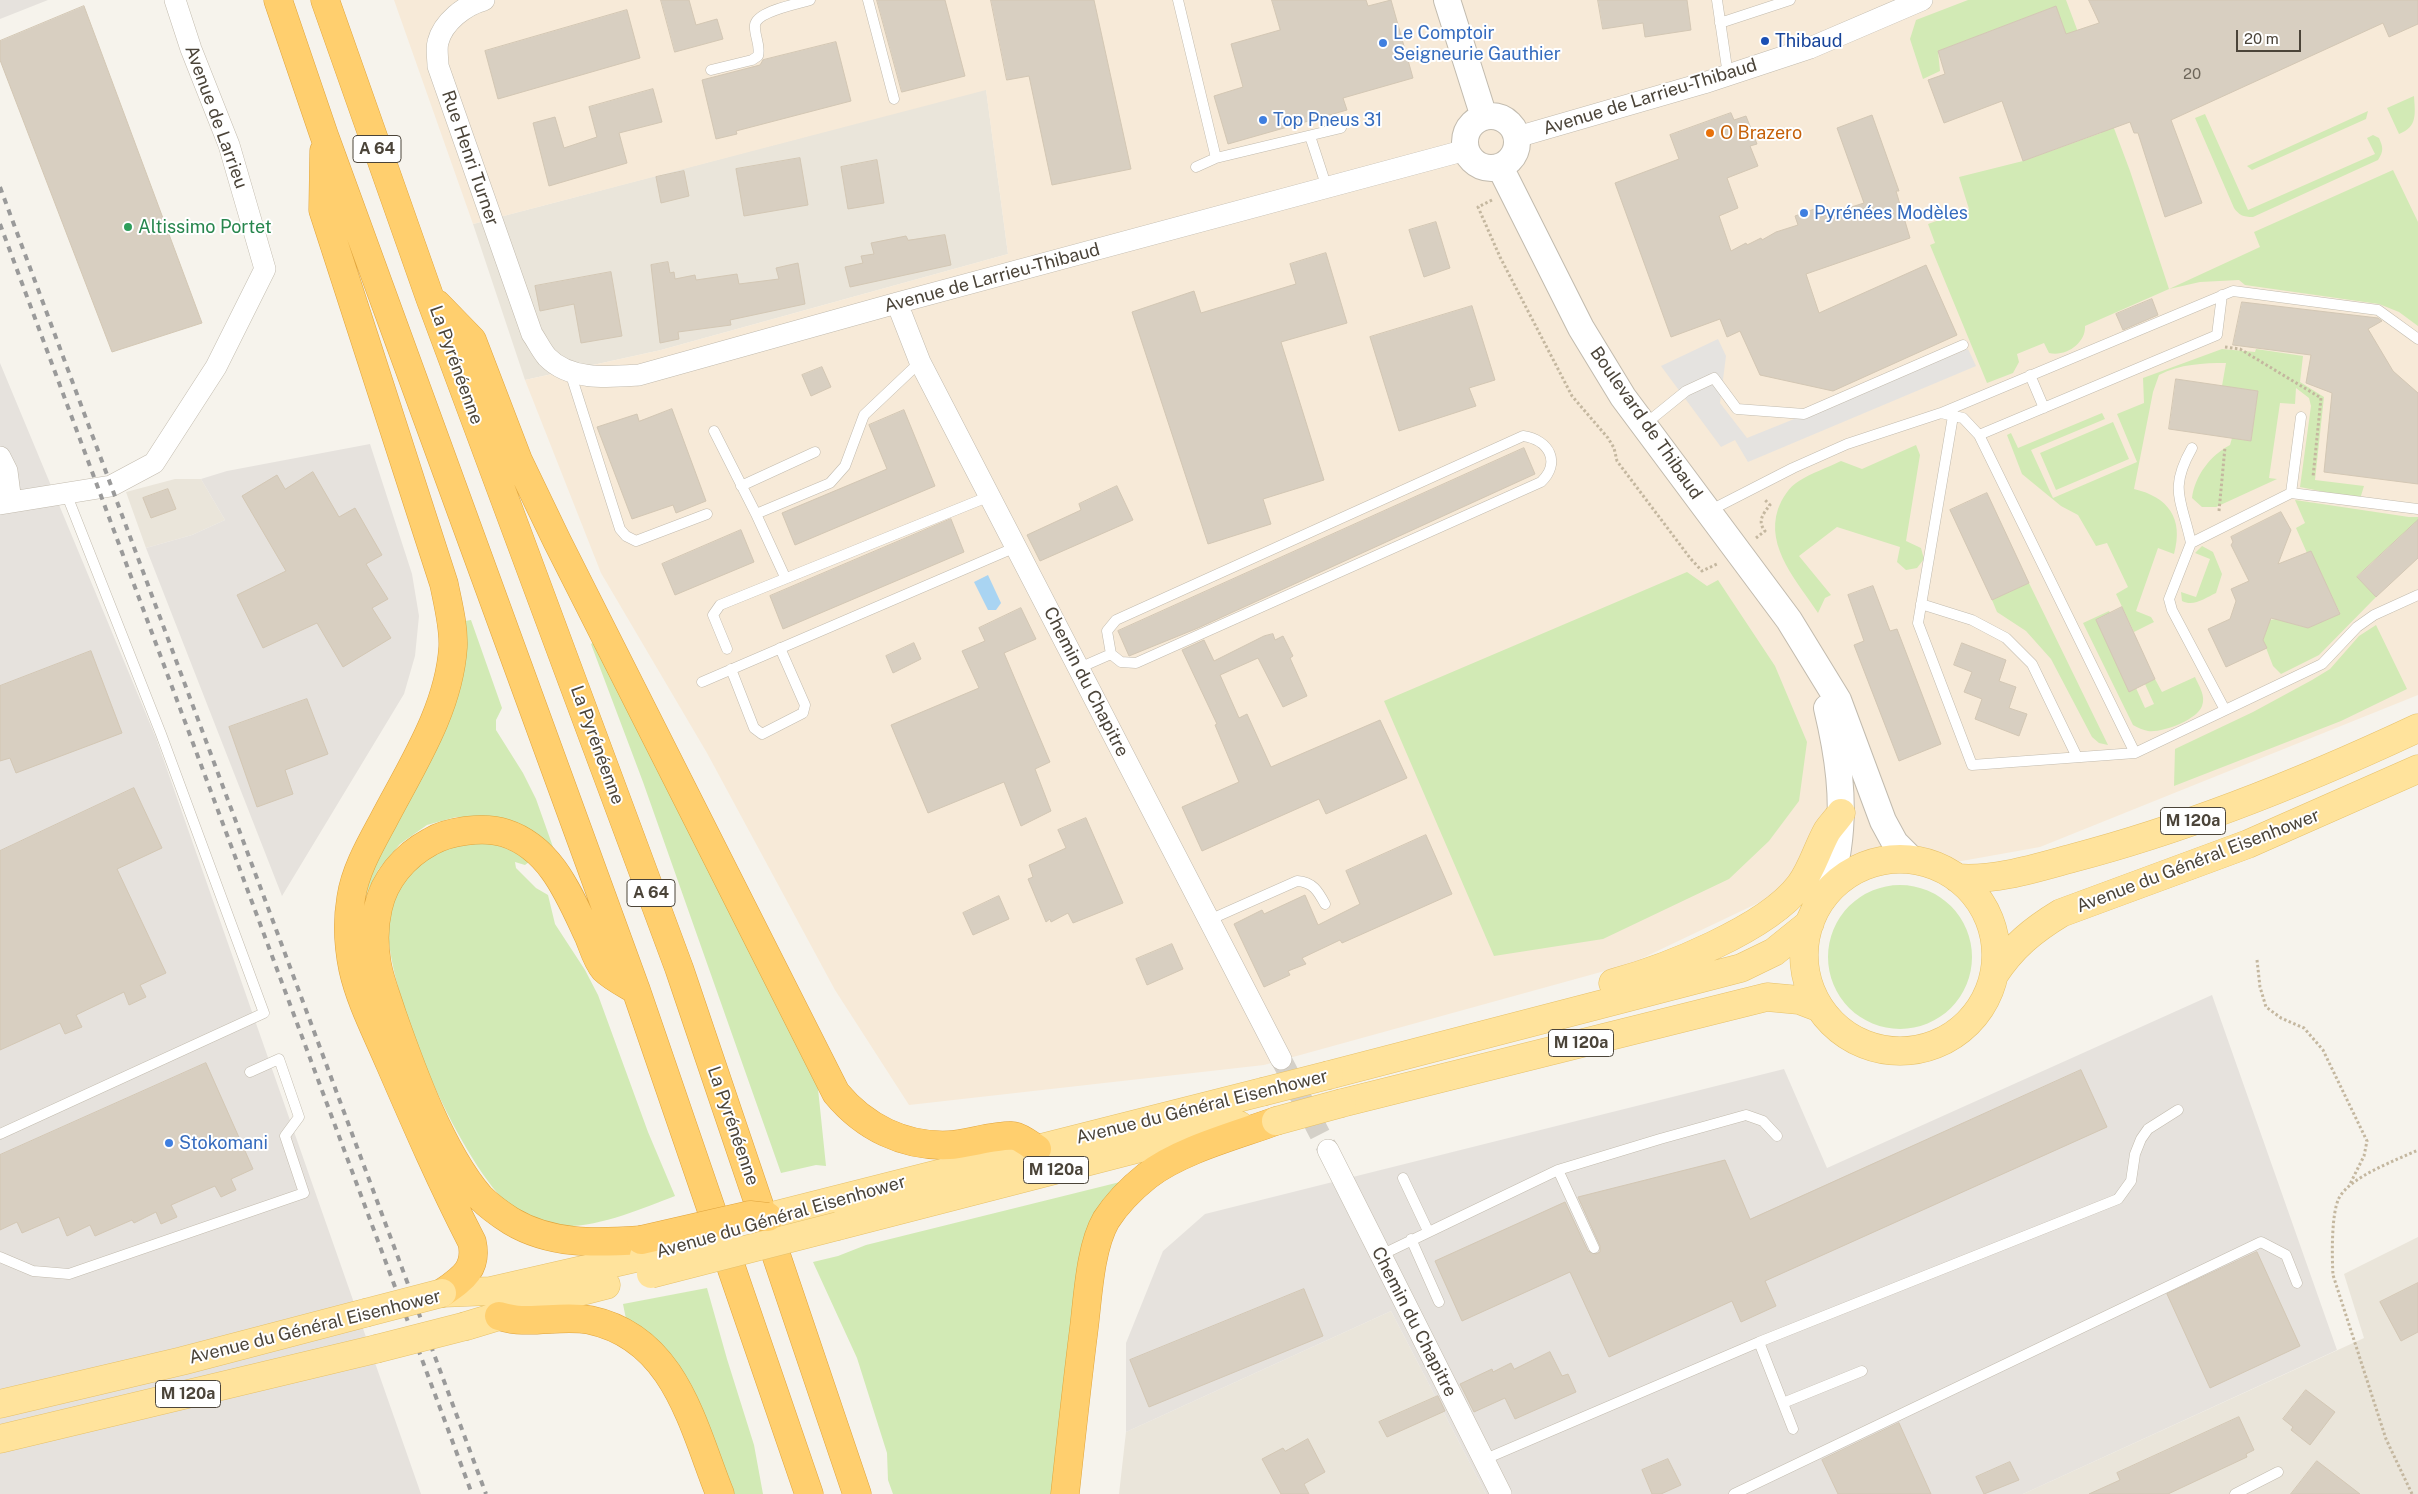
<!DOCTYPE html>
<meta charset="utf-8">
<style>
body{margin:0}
#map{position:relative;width:2418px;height:1494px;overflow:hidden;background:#f6f3ec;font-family:"Public Sans",sans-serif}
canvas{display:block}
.scale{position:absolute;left:2236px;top:30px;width:65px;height:22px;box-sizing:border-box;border:2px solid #4b4439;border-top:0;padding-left:6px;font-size:15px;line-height:18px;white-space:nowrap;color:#4b4439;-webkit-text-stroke:4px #fff;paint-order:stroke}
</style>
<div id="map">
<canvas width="2418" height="1494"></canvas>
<div class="scale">20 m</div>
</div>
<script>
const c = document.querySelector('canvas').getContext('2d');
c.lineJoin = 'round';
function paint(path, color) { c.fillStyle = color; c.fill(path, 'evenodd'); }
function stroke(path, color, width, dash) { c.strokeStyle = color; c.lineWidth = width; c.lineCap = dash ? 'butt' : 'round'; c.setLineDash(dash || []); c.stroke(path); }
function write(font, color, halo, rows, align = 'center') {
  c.font = font + ' "Public Sans",sans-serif'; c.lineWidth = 4; c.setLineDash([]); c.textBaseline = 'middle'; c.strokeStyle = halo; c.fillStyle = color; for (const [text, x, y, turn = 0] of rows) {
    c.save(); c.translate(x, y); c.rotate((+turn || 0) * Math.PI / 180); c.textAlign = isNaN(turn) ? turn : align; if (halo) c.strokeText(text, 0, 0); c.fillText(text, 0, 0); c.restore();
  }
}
const residential = new Path2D(`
 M986,89L1008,254L661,350L525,380L473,224Z
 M175,479H201L225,520L192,535L146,548L126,492Z
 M2418,1237V1494H2023L2364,1338L2344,1274Z
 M1391,1311L1486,1494H1119L1126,1432Z`);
const commercial = new Path2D(`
 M394,0H2418V695L2040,847L1777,894L1630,964L1264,1065L909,1105L835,990L707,753L601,573L525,380L661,350L1008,254L986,90L473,224Z`);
const industrial = new Path2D(`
 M0,0H48L0,19Z
 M0,363L156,738L421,1494H0Z
 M370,444L412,574L419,616L415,656L404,694L282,896L146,548L192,535L225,520L201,479L227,471Z
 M2212,995L2337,1350L2023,1494H1486L1391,1311L1126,1432V1343L1163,1251L1205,1214L1784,1069L1827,1168Z`);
const green = new Path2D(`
 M1968,0H2066L2130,171L2169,289L2260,247L2254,232L2393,170L2418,222V326L2399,312L2379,304L2245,285L2239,280L2200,282L2169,289L2085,326C2086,343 2066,357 2049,353L2044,343L2017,354L2019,362L2013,373L1987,383L1930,245L1935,243L1928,224L1969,209L1959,177L2023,161L2101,133L2056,6L1938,51L1940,71L1923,79L1910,39L1916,20Z
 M2414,96C2415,113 2418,127 2399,134L2387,108Z
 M2368,111L2366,119L2252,170L2247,166Z
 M2205,114L2248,210L2375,154L2367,138L2373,135L2379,138C2383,147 2384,151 2378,160L2253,217C2243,217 2239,215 2234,208L2195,118Z
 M2222,349L2255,352L2256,349L2303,356L2300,382L2324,397L2315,480L2364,486L2360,499L2300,487L2311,406L2309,398L2296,388L2295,404L2280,403L2269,478L2277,479L2216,507H2202L2192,498C2195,475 2211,455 2230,445L2232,438L2251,441L2258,391L2222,386L2226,363C2203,363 2180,364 2159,375L2153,392L2134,489C2168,497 2184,518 2174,554L2158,548L2136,611L2151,617L2154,622L2134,632L2116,594L2128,587L2107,543L2096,546L2078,515L2061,506L2022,474L2007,435L2011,433L2018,448L2102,413L2105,419L2031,450L2053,498L2137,462L2117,414L2144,403L2143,378Z
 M2113,422L2129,459L2056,490L2040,453Z
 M1916,445L1920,455L1906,541L1921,548L1924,559L1917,568L1906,570L1897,562L1900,547L1837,527L1799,556L1831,595L1825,598L1818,613C1798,582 1765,548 1778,509C1782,498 1789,487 1799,481C1811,473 1827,468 1841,461L1862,469Z
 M2295,500L2409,517H2418V526L2415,523L2357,576L2376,597L2319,655L2281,674L2273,666L2263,640L2270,620L2276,619L2285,609L2293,624L2308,628L2340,613L2311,552L2307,553L2296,528L2305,523Z
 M2202,546L2213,552L2222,574L2216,593C2205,598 2194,607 2182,601L2181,592L2196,597L2210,559L2195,553Z
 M1687,572L1707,586L1718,580L1775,666L1807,742L1799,801L1769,841L1729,879L1603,939L1494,956L1384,701Z
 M2029,583L2108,745L2099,743L2092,737L2051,659L2026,631L1997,612L1992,600Z
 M2109,611L2110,613L2096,620L2129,691L2136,688L2145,708L2154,704L2145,684L2155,679L2162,692L2195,677C2199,686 2206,696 2202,706C2197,720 2162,733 2148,731C2143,730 2138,728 2133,725L2083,623Z
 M471,620L502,708L496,720V730L523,773L536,799L553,847L550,849L487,817H456L427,825L400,844L378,870L367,893L363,920L357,905L459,622Z
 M2376,625L2407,689L2341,721L2174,786L2175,749L2253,712L2312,680L2330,669L2359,636Z
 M594,642L817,1079L826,1166L816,1165L781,1173L643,782L591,644Z
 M471,840C494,843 511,848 529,862L525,865L515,862L516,868L536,888L548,895L555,924L585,970L598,995L648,1132L675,1196C641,1209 588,1232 551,1225C535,1222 513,1210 502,1198C453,1146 381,983 388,911C391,888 420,855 442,847C451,843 462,842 471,840Z
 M1828 957a72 72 0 1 1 144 0a72 72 0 1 1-144 0Z
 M1120,1182L1052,1494H893L888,1480L887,1453L857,1358L813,1262L838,1256L866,1245Z
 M707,1288L727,1359L754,1445L763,1494H733L626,1319L623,1304Z`);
const parking = new Path2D(`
 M1718,339L1726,356L1720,403L1747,438L1968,349L1976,366L1748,462L1735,440L1721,447L1661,366Z`);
const water = new Path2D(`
 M988,575L1001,603L996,610H988L974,582Z`);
const building = new Path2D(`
 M661,0H689L696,25L717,19L723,39L675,52Z
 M877,0H945L965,76L902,92Z
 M991,0H1094L1131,169L1052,185L1029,76L1007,80Z
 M1272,0H1366L1368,6L1391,0L1413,78L1343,98L1347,110L1228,144L1214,96L1243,87L1231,44L1280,30Z
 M1598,0H1687L1691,30L1645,37L1643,23L1603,29Z
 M2089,0H2418V24L2389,37L2383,23L2171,120L2202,203L2165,217L2138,133H2134L2130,122L2023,161L2002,101L1944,123L1928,80L1945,74L1938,51L2056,6L2066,34L2099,23Z
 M84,6L202,323L112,352L0,60V41Z
 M627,10L640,58L498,99L485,51Z
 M836,42L851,101L736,131L737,134L716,139L702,80L760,65L763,60Z
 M653,89L662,122L619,133L627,163L549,186L533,123L555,117L564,148L597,137L589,107Z
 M1731,113L1734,120L1746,116L1757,144L1750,146L1758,166L1727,178L1738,208L1719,216L1731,251L1746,243L1747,245L1761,238L1762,240L1776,232L1798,225L1795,216L1817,208L1820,217L1864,203L1837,128L1872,115L1899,191H1896L1910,238L1806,274L1819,313L1926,265L1957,335L1833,391L1760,375L1740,331L1727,337L1720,319L1671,337L1615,183L1679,159L1670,135Z
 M800,158L808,205L744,216L736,169Z
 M877,160L884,203L848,209L841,167Z
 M684,171L689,196L661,203L656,177Z
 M1436,222L1450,268L1424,277L1409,230Z
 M945,235L951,265L850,287L845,267L863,263L861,256L874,254L871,243L906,236L908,240Z
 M1326,253L1347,323L1281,342L1324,480L1263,499L1271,524L1208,544L1132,312L1194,291L1201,313L1296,284L1290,264Z
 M668,262L670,273L674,272L675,279L695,275L696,280L737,274L739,284L779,279L776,268L798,263L805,304L730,320L731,325L678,332L679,339L660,343L651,265Z
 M611,272L622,336L581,343L574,304L540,311L535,286Z
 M2152,299L2158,315L2123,330L2116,314Z
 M2242,302L2378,318L2382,321L2368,329L2393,371L2418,393V484L2324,472L2332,393L2306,383L2311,355L2233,345Z
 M1472,306L1495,380L1469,388L1476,406L1399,431L1370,337Z
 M822,367L831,387L811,396L802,375Z
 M2176,379L2258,391L2251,441L2169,429Z
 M672,409L706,501L676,513L673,505L632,519L597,427L637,414L639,421Z
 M904,410L935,486L795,545L782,513L887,469L869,425Z
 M1524,448L1535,474L1198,628L1129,656L1118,631Z
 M313,472L339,517L355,508L382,555L366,564L388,599L372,608L391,638L343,667L317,623L263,648L237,595L286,571L242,496L277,475L285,489Z
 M1117,486L1133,520L1040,561L1027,535L1081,510L1079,504Z
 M168,489L176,509L151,518L143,498Z
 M1987,493L2029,583L1992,600L1950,510Z
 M2281,512L2291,530L2278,564L2311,551L2340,614L2308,628L2271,618L2263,640L2267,648L2226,667L2208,629L2230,619L2236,601L2231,589L2249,581L2231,545L2233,542L2231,537Z
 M951,519L964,552L783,629L770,596Z
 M2418,520V558L2376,597L2357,577Z
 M741,530L754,562L675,595L662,564Z
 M1873,586L1890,631L1897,629L1941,744L1899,761L1854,645L1864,641L1848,595Z
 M2122,607L2155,679L2129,692L2096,620Z
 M1021,608L1036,639L1004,653L1050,762L1035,769L1051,811L1021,826L1004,782L928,813L891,725L979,688L962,651L985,641L979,628Z
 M1273,634L1275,640L1283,636L1293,656L1290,658L1307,696L1283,707L1258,658L1220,675L1239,718L1247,714L1271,767L1380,720L1407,778L1326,814L1319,799L1202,851L1182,807L1239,782L1215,725L1217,724L1182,650L1204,640L1214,661L1264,636Z
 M914,643L921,659L893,673L886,656Z
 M1962,643L2006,660L1999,681L2016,687L2009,708L2027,714L2019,736L1975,719L1982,699L1964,692L1972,672L1954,665Z
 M91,651L122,733L16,773L10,758L0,761V686Z
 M307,699L328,754L285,770L293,794L257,807L229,727Z
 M134,788L162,848L117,869L166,973L140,985L146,997L129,1005L124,992L76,1015L82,1027L65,1034L60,1023L0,1050V851Z
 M1086,818L1123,903L1073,923L1068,913L1051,922L1050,919L1046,922L1028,879L1033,877L1029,865L1066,848L1058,830Z
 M1426,835L1452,894L1342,943L1340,940L1302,958L1306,964L1288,971L1290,975L1264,987L1234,924L1262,910L1264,914L1305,895L1318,925L1360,904L1346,871Z
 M999,896L1009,919L973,935L963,913Z
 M1172,944L1183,969L1147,985L1136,959Z
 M206,1063L253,1169L231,1179L236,1190L221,1197L215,1186L171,1205L177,1217L161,1224L156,1212L134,1223L132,1220L95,1236L90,1225L67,1236L59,1217L22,1233L17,1222L0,1230V1155Z
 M2081,1070L2107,1127L1765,1281L1776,1306L1741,1322L1732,1301L1609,1357L1570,1272L1462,1321L1435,1261L1565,1202L1588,1251L1596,1254L1600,1252V1246L1578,1197L1725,1160L1750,1219Z
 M2257,1252L2300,1346L2210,1388L2167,1294Z
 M2418,1283V1332L2401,1341L2380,1302Z
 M1304,1289L1323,1336L1149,1407L1130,1360Z
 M1550,1352L1562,1376L1568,1374L1576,1392L1515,1419L1505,1398L1474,1412L1460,1384L1492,1369L1493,1372L1511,1363L1514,1369Z
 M2306,1390L2335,1412L2310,1445L2291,1430L2293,1427L2283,1419Z
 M1438,1396L1445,1411L1387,1437L1379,1422Z
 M2239,1417L2254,1450L2246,1454L2247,1457L2168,1494H2089L2120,1480L2117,1473Z
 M1899,1423L1931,1494H1838L1822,1460Z
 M1308,1439L1325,1472L1304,1484L1309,1494H1281L1262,1459L1283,1448L1285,1451Z
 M1668,1459L1681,1485L1661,1494H1652L1642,1470Z
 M2317,1461L2360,1494H2291Z
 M2010,1462L2019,1480L1984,1494L1976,1477Z`);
const minorTunnel = new Path2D(`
 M1281,1059L1328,1150`);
const path = new Path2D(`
 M1492,200L1478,207L1500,257L1572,396L1608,438L1614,448L1617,461L1690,558L1702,571L1717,564
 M2225,347L2240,349L2321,398L2313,477
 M2219,511L2225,447
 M1756,538L1765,531C1757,521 1763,514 1770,505L1764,499
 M2257,960L2260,987L2266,1007L2281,1018L2304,1028L2323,1050L2367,1141L2364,1156L2350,1184
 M2412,1494L2386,1439L2333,1275C2332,1258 2331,1214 2339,1198C2351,1176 2395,1161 2418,1150`);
const service = new Path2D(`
 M868,0L894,99
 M1178,0L1216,158L1341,128
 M1717,0L1728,75
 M1720,23L1790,0
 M711,70L752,60L758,56C761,45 754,36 755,25C757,11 798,4 810,0
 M1310,136L1327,188
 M1196,167L1216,158
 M570,372L620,529L626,536L636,541L707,514
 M2030,375L2044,408
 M1941,413L2233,291L2378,310L2418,339
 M1953,416L1918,623L1972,765L2135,753
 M1644,425L1686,391L1714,378L1737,409L1804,414L1963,345
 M714,431L756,514
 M1979,435L2217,335L2222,295
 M741,486L815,452
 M2291,493L2301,417
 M1709,511L1793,468L1847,444L1941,413L1963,418L1979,435L2135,753L2322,664L2357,627L2374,615L2418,595
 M2191,543C2182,500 2168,490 2192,448
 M785,577L756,514L830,483L845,466L864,415L920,362
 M1921,604L1972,620L2006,638L2032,664L2077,757
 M727,649L713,615L720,605L990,496
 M1079,668L1111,654L1121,662L1136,663L1541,482C1561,463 1550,440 1523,436L1116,620L1107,631L1111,654
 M731,669L754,728L762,734L803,713L805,705L780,648
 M702,682L1016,547
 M2225,710L2172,610L2169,599L2191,543L2291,493L2418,509
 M1209,920L1297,881C1313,882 1318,891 1325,904
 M0,1134L264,1013L161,734L66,493
 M1558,1170L1594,1248
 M1403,1178L1428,1231
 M1411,1239L1439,1302
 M1381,1255L1558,1170L1660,1139L1746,1115L1763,1121L1777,1136
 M0,1257L33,1271L69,1274L304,1193L285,1136L299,1117L279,1059L250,1072
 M1759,1342L1793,1429
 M1783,1403L1862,1371
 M1483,1460L1759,1342L2118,1199L2131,1181L2135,1154L2141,1139L2148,1129L2178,1110
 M1734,1494L2261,1242L2286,1255L2297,1283
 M2235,1494L2278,1472`);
const minor = new Path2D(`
 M484,0C465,5 443,22 438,42C436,49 438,59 438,66L532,334C537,341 541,350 547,357C570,381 609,377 639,375L897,303L1466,150
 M1517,137L1704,83L1810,48L1922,0
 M897,303L920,362L1281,1059
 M0,457L7,471L11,502
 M0,504L111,486L154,463L216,367L265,269L229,145L191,49L175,0
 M1328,1150L1501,1494`);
const tertiary = new Path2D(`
 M1447,0L1484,117
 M1465 142a26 26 0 1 1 52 0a26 26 0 1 1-52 0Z
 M1500,167L1581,328L1623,397L1789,620L1838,700L1883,821L1895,843L1912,860
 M1822,899C1828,883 1836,866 1838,848C1845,801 1838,754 1827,708`);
const primary = new Path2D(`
 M1804 955a96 96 0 1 1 192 0a96 96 0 1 1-192 0Z
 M1957,878C1996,881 2036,868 2073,858C2192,827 2307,780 2418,728
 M1994,975C2012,947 2033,930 2061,913L2248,844L2418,769
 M1613,983C1665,969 1767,929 1800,885C1812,869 1817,849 1827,831C1831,825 1837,819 1841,813
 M1329,1075L1741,968L1774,952L1810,923
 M1342,1103L1767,997L1799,1000L1820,1008
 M768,1217L1262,1092
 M838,1226L1218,1128L1239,1125
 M442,1293L491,1291L644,1256
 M466,1326L499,1316L524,1306L606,1285
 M0,1404L182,1361L365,1313
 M0,1439L376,1349`);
const motorway = new Path2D(`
 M278,0L324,135L636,990L809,1494
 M325,0L430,298L679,968L857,1494
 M324,151L323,210L444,584C448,604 454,627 453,647C449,710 411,767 383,821C370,845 355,871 351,898C347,922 348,945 353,969C360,1001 377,1033 390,1064C416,1124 442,1184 472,1242C478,1269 462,1279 442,1293
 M437,304L472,340L518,460L557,541L836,1093C864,1127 904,1147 949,1145C966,1144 1000,1134 1014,1136C1021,1137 1031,1145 1037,1149
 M636,990C626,984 612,977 604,969C597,961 593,947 589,937C570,897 552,848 505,833C484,826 448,831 430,842C404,856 384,880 378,908C374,925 374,947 377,964C380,981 387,998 392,1014C412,1071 441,1151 480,1197C489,1206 500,1214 511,1221C551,1245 596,1243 641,1240
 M499,1316C506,1318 514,1320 522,1320C544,1321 567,1316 590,1320C675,1338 692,1424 720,1494
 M1065,1494C1071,1439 1077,1383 1084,1328C1088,1296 1090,1248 1106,1220C1117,1203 1132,1188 1147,1176C1180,1150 1238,1135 1276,1121`);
const rail = new Path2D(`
 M0,187L486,1494
 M0,224L472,1494`);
const primaryBridge = new Path2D(`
 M1262,1092L1329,1075
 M1276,1121L1342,1103
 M644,1256L725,1233
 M651,1274L838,1226
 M365,1313L442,1293
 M376,1349L466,1326`);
const motorwayBridge = new Path2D(`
 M641,1240L750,1215L768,1217`);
const markers = [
 [1765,41,5,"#1a4fb4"],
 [1383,43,5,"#3f7fe0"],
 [1263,120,5,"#3f7fe0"],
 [1710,133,5,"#e8710a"],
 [1804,213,5,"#3f7fe0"],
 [128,227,5,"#2e9e5b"],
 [169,1143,5,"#3f7fe0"]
];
const numberNames = [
 ["20",2192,74]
];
const shields = [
 [377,149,48],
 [2193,821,65],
 [651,893,48],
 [1581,1043,65],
 [1056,1170,65],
 [188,1394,65]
];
const shieldNames = [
 ["A 64",377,149],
 ["M 120a",2193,821],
 ["A 64",651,893],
 ["M 120a",1581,1043],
 ["M 120a",1056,1170],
 ["M 120a",188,1394]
];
const shopNames = [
 ["Le Comptoir",1393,33],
 ["Seigneurie Gauthier",1393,54],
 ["Top Pneus 31",1273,120],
 ["Pyrénées Modèles",1814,213],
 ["Stokomani",179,1143]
];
const transitNames = [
 ["Thibaud",1775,41]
];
const streetNames = [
 ["Avenue de Larrieu-Thibaud",1650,97,-17],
 ["Avenue de Larrieu",216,117,70],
 ["Rue Henri Turner",470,158,71],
 ["Avenue de Larrieu-Thibaud",992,278,-15],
 ["La Pyrénéenne",456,365,70],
 ["Boulevard de Thibaud",1646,423,55],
 ["Chemin du Chapitre",1086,682,63],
 ["La Pyrénéenne",597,745,70],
 ["Avenue du Général Eisenhower",2198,861,-21],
 ["Avenue du Général Eisenhower",1202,1107,-14],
 ["La Pyrénéenne",733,1126,71],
 ["Avenue du Général Eisenhower",781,1217,-16],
 ["Chemin du Chapitre",1414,1322,63],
 ["Avenue du Général Eisenhower",315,1327,-14]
];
const foodNames = [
 ["O Brazero",1720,133]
];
const leisureNames = [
 ["Altissimo Portet",138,227]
];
paint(residential, '#eae5da');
paint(commercial, '#f7ead8');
paint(industrial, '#e6e2dd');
paint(green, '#d2eab5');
paint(parking, '#e5e3e0');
paint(water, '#a9d4f2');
paint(building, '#d8cfc1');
stroke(building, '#d3c7b4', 1);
stroke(minorTunnel, '#d4d0c8', 21, [21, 11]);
stroke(service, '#c2bbae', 11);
stroke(minor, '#c2bbae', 22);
stroke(tertiary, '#c2bbae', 28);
stroke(primary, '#e6c16a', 29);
stroke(motorway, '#e0a43c', 29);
stroke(path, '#c4b79f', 3, [2.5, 2.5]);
stroke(service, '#fff', 10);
stroke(minor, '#fff', 21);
stroke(tertiary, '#fff', 26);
stroke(primary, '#ffe39c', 28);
stroke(motorway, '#ffcf6e', 28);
stroke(rail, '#9a9a9a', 4, [6, 6]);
stroke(primaryBridge, '#e6c16a', 29, []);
stroke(motorwayBridge, '#e0a43c', 29, []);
stroke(primaryBridge, '#ffe39c', 28);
stroke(motorwayBridge, '#ffcf6e', 28);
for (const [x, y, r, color] of markers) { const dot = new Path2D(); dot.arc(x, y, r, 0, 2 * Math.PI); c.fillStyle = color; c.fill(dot); stroke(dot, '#fff', 2); }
write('15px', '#6e675b', null, numberNames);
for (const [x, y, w] of shields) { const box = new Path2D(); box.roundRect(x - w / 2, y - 13.5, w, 27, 4); c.fillStyle = '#fff'; c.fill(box); stroke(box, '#4b4439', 1); }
write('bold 16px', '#4b4439', null, shieldNames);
write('18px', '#366cbe', '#fff', shopNames, 'left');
write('18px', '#164399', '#fff', transitNames, 'left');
write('18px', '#4b4439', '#fff', streetNames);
write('18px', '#c56008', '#fff', foodNames, 'left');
write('18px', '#27864d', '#fff', leisureNames, 'left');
</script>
